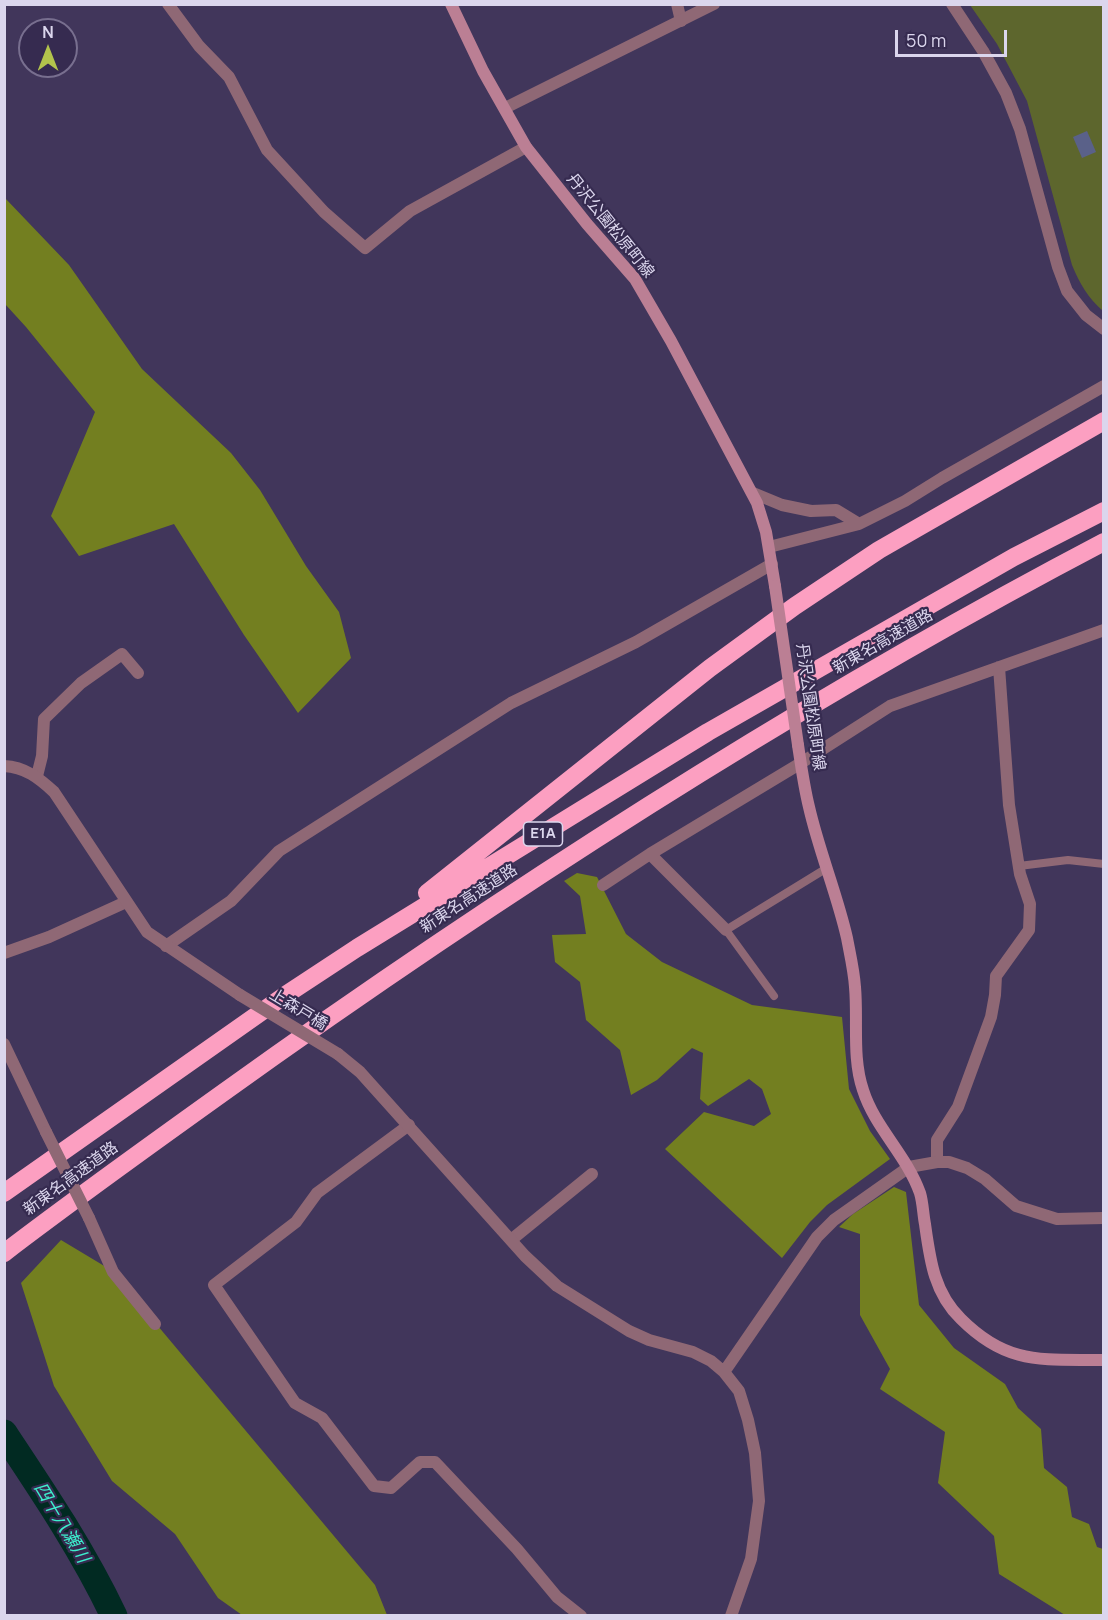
<!DOCTYPE html>
<meta charset="utf-8">
<style>
body{margin:0}
#map{position:relative;width:1108px;height:1620px;overflow:hidden;background:#41365b;font-family:Manrope,sans-serif}
canvas{display:block}
.frame{position:absolute;inset:0;border:6px solid #dbd6ed;pointer-events:none}
.north{position:absolute;left:18px;top:18px;width:60px;height:60px;box-sizing:border-box;background:#362b50;border:2px solid #786f8f;border-radius:50%;rotate:0deg;font-size:16px;font-weight:700;line-height:24px;text-align:center;color:#dbd6ed}
.north::after{content:'';display:block;margin:auto;width:21px;height:27px;background:#b2c34c;clip-path:polygon(50% 0,100% 100%,50% 72%,0 100%)}
.scale{position:absolute;left:895px;top:30px;width:112px;height:27px;box-sizing:border-box;border:3px solid #dbd6ed;border-top:0;padding-left:8px;font-size:18px;line-height:21px;white-space:nowrap;color:#dbd6ed;-webkit-text-stroke:4px #362b50;paint-order:stroke}
</style>
<div id="map">
<canvas width="1108" height="1620"></canvas>
<div class="frame"></div>
<div class="north">N</div>
<div class="scale">50 m</div>
</div>
<script>
const c = document.querySelector('canvas').getContext('2d');
c.lineJoin = 'round';
function paint(path, color) { c.fillStyle = color; c.fill(path, 'evenodd'); }
function stroke(path, color, width, dash) { c.strokeStyle = color; c.lineWidth = width; c.lineCap = dash ? 'butt' : 'round'; c.setLineDash(dash || []); c.stroke(path); }
function write(font, color, halo, rows, align = 'center') {
  c.font = font + ' Manrope,"Noto Sans JP",sans-serif'; c.lineWidth = 4.5; c.setLineDash([]); c.textBaseline = 'middle'; c.strokeStyle = halo; c.fillStyle = color; for (const [text, x, y, turn = 0] of rows) {
    c.save(); c.translate(x, y); c.rotate((+turn || 0) * Math.PI / 180); c.textAlign = isNaN(turn) ? turn : align; if (halo) c.strokeText(text, 0, 0); c.fillText(text, 0, 0); c.restore();
  }
}
const green = new Path2D(`
 M970,5H1103V311C1088,298 1080,284 1072,265L1027,101L997,44Z`);
const forest = new Path2D(`
 M5,198L69,265L142,369L231,453L260,490L306,566L339,612L351,658L298,713L244,635L174,524L79,556L51,516L95,412L26,327L5,304Z
 M577,873L597,877L626,934L662,962L752,1005L842,1017L849,1089L870,1131L890,1159L827,1205L810,1222L782,1258L665,1149L704,1112L754,1126L771,1114L762,1089L749,1079L708,1106L700,1099L703,1053L692,1048L657,1080L631,1095L620,1050L586,1020L580,982L555,962L552,935L586,934L580,896L564,881Z
 M894,1187L906,1192L919,1305L954,1348L1005,1384L1018,1408L1041,1429L1044,1468L1067,1487L1072,1517L1089,1524L1097,1547L1103,1549V1615H1065L999,1574L994,1536L938,1483L945,1432L880,1389L890,1369L860,1315V1234L839,1227L853,1214Z
 M61,1240L111,1270L375,1585L387,1615H242L218,1598L175,1534L112,1481L54,1386L21,1283Z`);
const river = new Path2D(`
 M4,1433C44,1493 83,1551 114,1616`);
const building = new Path2D(`
 M1087,131L1096,152L1082,158L1073,137Z`);
const service = new Path2D(`
 M1019,866L1068,860L1104,864
 M774,996L726,930L827,868`);
const minor = new Path2D(`
 M168,4L199,46L229,77L267,150L324,212L365,248L410,211L526,147
 M677,4L681,21
 M753,493L782,505L811,511L836,510L859,524
 M769,547L859,524L905,501L942,478L1104,386
 M37,776L42,756L44,719L81,683L122,654L138,673
 M650,854L726,930
 M603,885L650,854L801,763L890,706L1104,630
 M166,946L231,901L279,851L511,703L636,642L772,564
 M4,953L49,937L126,902
 M4,1044L46,1132
 M409,1125L317,1193L296,1222L214,1285L295,1403L322,1418L374,1486L391,1488L420,1462H435L517,1549L557,1597L581,1616
 M937,1162V1140L958,1107L991,1017L995,995L996,976L1029,930L1030,904L1020,874L1009,805L999,667
 M89,1218L113,1272L155,1324
 M511,1240L592,1174`);
const tertiary = new Path2D(`
 M952,4L983,51L1006,93L1020,129L1058,267L1067,291L1086,315L1104,329
 M505,108L714,4
 M4,766C25,767 39,778 54,792L147,932L240,995
 M338,1054L360,1072L525,1256L557,1286L629,1331L649,1340L693,1352L711,1361L724,1372L739,1391L748,1420L755,1453L759,1501L751,1559L731,1616
 M724,1372L817,1237L834,1220L909,1167L937,1162H949L967,1168L985,1179L1016,1206L1057,1219L1104,1218`);
const secondary = new Path2D(`
 M451,4L483,71L526,147L587,224L635,279L671,341L757,503L766,532L775,586
 M798,745C801,765 804,787 809,807C819,851 837,894 847,938C850,954 854,971 855,987C858,1021 852,1058 863,1090C875,1128 906,1154 920,1193C923,1203 923,1214 925,1224C930,1260 934,1293 961,1319C1008,1366 1043,1359 1104,1360`);
const motorway = new Path2D(`
 M427,893L710,668L795,606L879,550L1104,421
 M4,1193L284,996L357,948L708,732L1014,557L1104,511
 M4,1253C93,1185 185,1120 276,1055C541,868 816,693 1104,542`);
const minorBridge = new Path2D(`
 M46,1132L89,1218`);
const tertiaryBridge = new Path2D(`
 M240,995L338,1054`);
const secondaryBridge = new Path2D(`
 M775,586L798,745`);
const shields = [
 [543,834,39]
];
const shieldNames = [
 ["E1A",543,834]
];
const streetNames = [
 ["丹沢公園松原町線",610,226,51],
 ["新東名高速道路",883,642,-30],
 ["丹沢公園松原町線",810,707,82],
 ["新東名高速道路",469,899,-33],
 ["上森戸橋",298,1010,31],
 ["新東名高速道路",71,1179,-36]
];
const waterNames = [
 ["四十八瀬川",61,1523,59]
];
paint(green, '#5d662d');
paint(forest, '#737f20');
stroke(river, '#012a22', 27);
paint(building, '#5a6189');
stroke(service, '#8f6875', 8);
stroke(minor, '#8f6875', 12);
stroke(tertiary, '#8f6875', 12);
stroke(secondary, '#bb7f94', 12);
stroke(motorway, '#fc9fc1', 18);
stroke(minorBridge, '#8f6875', 12);
stroke(tertiaryBridge, '#8f6875', 12);
stroke(secondaryBridge, '#bb7f94', 12);
for (const [x, y, w] of shields) { const box = new Path2D(); box.roundRect(x - w / 2, y - 12, w, 24, 4.5); c.fillStyle = '#362b50'; c.fill(box); stroke(box, '#dbd6ed', 1.5); }
write('bold 15px', '#dbd6ed', null, shieldNames);
write('16px', '#dbd6ed', '#362b50', streetNames);
write('italic 18px', '#3defcd', '#362b50', waterNames);
</script>
